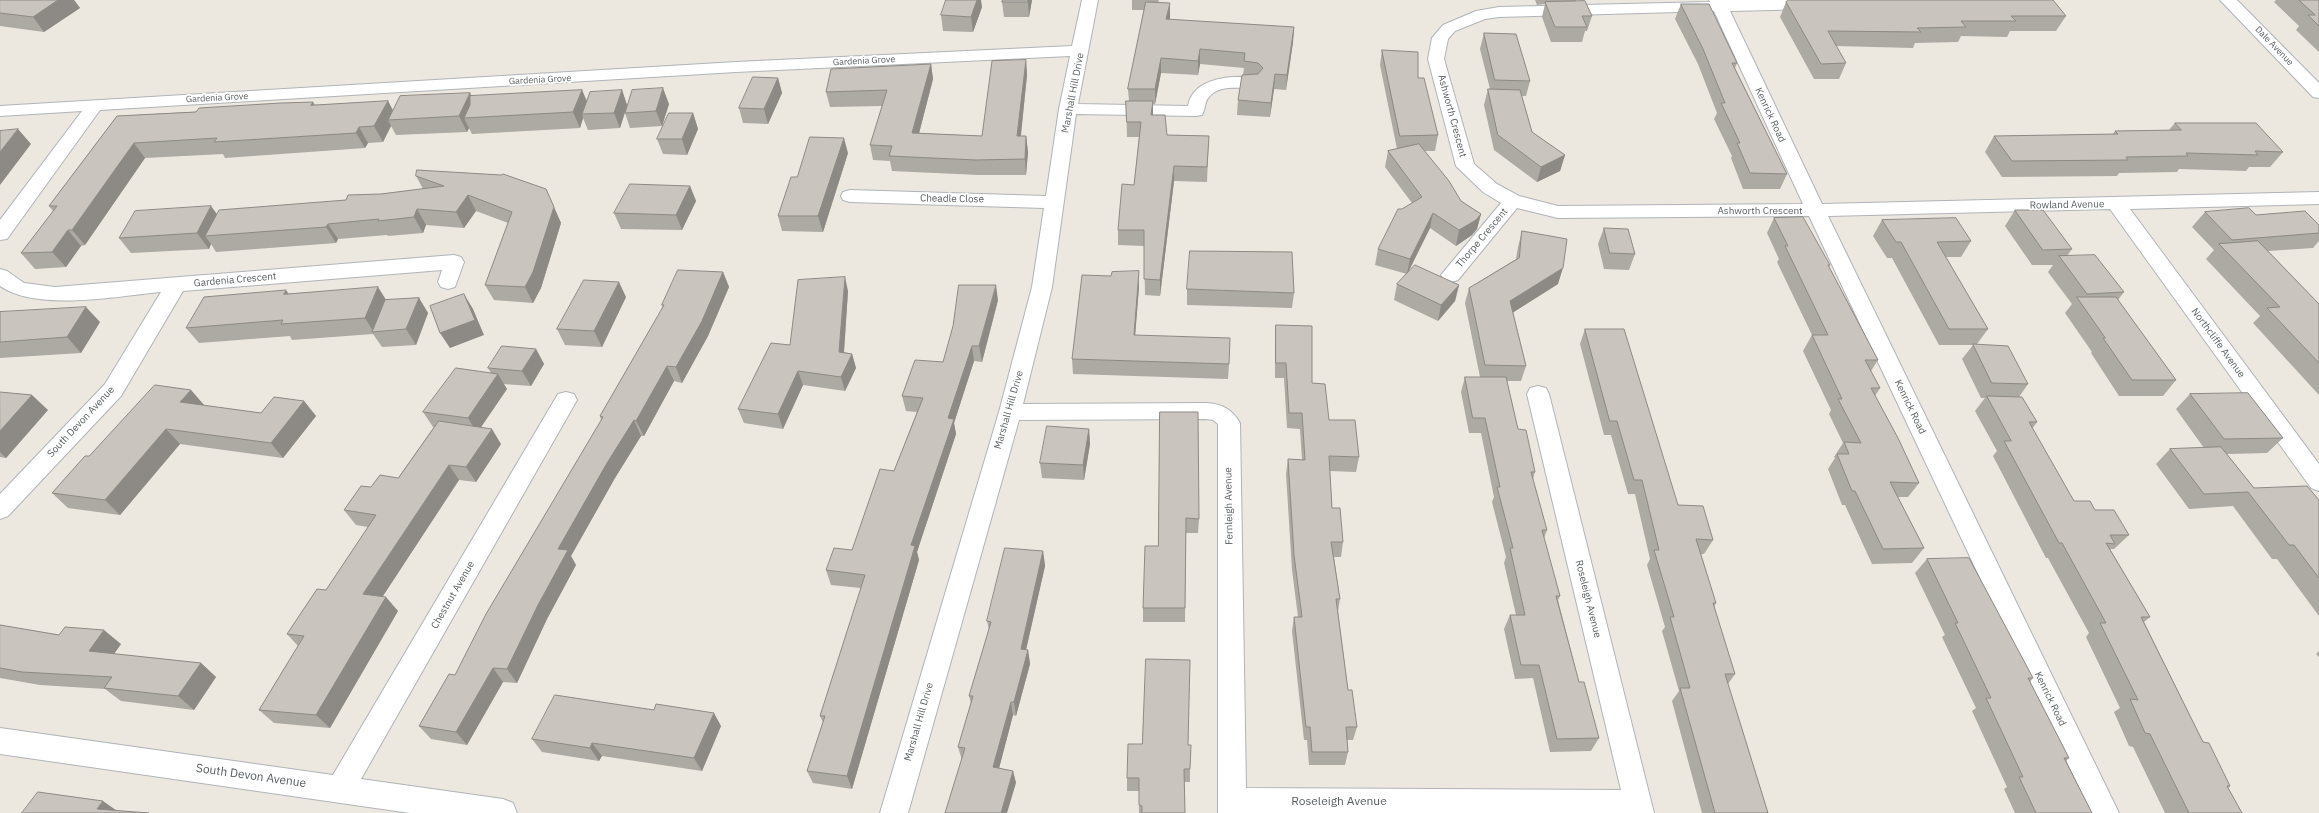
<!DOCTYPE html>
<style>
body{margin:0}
canvas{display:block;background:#ece7df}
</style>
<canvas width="2319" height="813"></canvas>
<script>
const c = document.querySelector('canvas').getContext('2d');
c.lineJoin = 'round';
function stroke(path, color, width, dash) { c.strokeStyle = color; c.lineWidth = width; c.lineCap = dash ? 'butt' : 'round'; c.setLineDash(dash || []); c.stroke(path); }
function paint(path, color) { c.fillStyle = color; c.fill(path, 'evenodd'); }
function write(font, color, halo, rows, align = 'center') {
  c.font = font + ' "IBM Plex Sans",sans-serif'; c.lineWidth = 3.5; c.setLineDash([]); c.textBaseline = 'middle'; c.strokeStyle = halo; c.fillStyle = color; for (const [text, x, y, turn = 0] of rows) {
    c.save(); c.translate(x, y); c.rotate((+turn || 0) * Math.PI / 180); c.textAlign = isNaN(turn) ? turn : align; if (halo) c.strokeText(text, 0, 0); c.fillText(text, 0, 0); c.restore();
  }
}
const minor = new Path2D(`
 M1082,0H1098L1078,104L1188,106C1193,77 1234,74 1257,79L1260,83L1257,87C1242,90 1220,83 1209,97C1204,102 1206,109 1202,115L1196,116L1076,114L1052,287L1023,404L1206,403C1222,404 1232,409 1240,423L1246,788L1621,790L1527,394L1530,388L1538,386L1546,388L1549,394L1654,813H1218V424L1213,420L1206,419L1019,420L908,813H880L999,412L1032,287L1044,208L850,202L843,200L841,196L843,192L850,190L1046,196L1059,109L1070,56L736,72L100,110L7,239L0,240V220L82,111L0,116V106L736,62L1072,46Z
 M1709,0H1817L1822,4L1820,7L1814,9L1730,11L1822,204L2319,192V204L2130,209L2319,464V491L2311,488L2110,209L1828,216L2119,813H2091L1809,216L1558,218L1517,208L1458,280L1451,282L1444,280L1441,275L1501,203L1483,192L1456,166L1428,59L1432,38L1443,25L1476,11L1499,7L1710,2ZM1714,11L1803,204L1558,206L1519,196L1497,184L1474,164L1444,59L1448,39L1455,31L1485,19L1499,17Z
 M2220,0H2237L2319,83V98L2313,97Z
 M454,255L461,257L464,262L455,287L448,289L441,287L438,282L442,270L183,291L121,396L8,516L0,519V494L105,384L161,292C116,296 38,312 0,286V269L7,271L24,283L55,287Z
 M566,392L574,394L577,400L361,779L503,799L513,803L517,813H410L0,754V728L333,775L558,394Z`);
const wall = new Path2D(`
 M0,0H74L80,8L44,32L0,26Z
 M1003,0H1032L1029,17H1004L1002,2Z
 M1132,0H1159L1158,3L1170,18L1169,20L1294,27L1293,42L1286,90L1274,89L1270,117L1237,115L1238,100L1243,75L1244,68L1200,64L1198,75L1161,73L1155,104H1153V115L1167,135L1209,136L1207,182L1174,181L1160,296L1145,295L1144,246L1118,245V230L1134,185L1139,137H1127L1126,101H1129L1128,89L1144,10H1132Z
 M1535,0H1576V1L1592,16L1587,31H1585L1582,42H1551L1542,17L1545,4L1537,5Z
 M2276,0H2319V52L2296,30L2299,26L2274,2Z
 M1786,2L2066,16L2056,31H2010L2007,37L1961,36L1958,42L1915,43L1913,48L1836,46L1846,63L1839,79H1814L1780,17Z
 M1681,4L1737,63L1735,68L1787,174L1780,189H1743L1731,158L1732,156L1714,119L1717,113L1698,64L1675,19Z
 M982,7L973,32L943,31L941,15Z
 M1484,33L1530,81L1526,96H1522L1532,132L1565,155L1560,171L1537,182L1494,150L1484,105L1488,89H1490L1480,49Z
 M1382,50L1418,78L1438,135L1435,151H1424L1461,201L1481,214L1477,229L1472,235L1456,246L1430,228L1408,273L1459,285L1455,301L1438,321L1394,300L1397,284L1407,274L1375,265L1378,249L1402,209L1412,203L1385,167L1388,151L1397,149L1380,65Z
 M1026,60L1027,75L1021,136H1026L1028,152L1026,175H979L892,171L890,161L873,160L870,145L882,106L830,107L826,92L931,64L933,79L919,133L982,136Z
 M778,78L782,93L768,124L743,123L739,108Z
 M582,90L587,101L622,90L627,105L669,104L662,126L630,128L625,113L620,128L588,130L583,118L580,128L472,134L469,128L467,132L396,135L391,126L383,142L368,143L365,148L225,158L223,154L145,158L85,245L81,246L66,267L35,269L21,253L53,211L49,206L117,116L388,101L393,111L472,96Z
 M693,113L698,129L687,155L663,154L657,139Z
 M2175,123L2283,152L2270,167H2249L2246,171L2179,169L2177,172L2119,173L2117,176L2002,177L1985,152L1994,136L2113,134L2115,131L2169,130Z
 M848,153L823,232L782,231L778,216L797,177Z
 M416,176L553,205L561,223L541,288L533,303L494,300L485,285L508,223L476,211L464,228L426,225L423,233L388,236L387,235L338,239L336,243L216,252L211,244L209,249L131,253L119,238L217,214L346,200L381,194L423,189Z
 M690,186L696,201L682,230L621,229L614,213Z
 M2015,210L2072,249L2067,256L2124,292L2118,300L2176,380L2163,396H2119L2091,353L2092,352L2065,313L2072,304L2048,272L2053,265H2032L2005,226Z
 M2205,212L2256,215L2319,225V241L2313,248L2268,251L2319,304V395L2253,323L2260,316L2206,259L2214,250L2192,227Z
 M1774,218L1830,265L1829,267L1878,360L1871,371L1880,388L1875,396L1919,483L1908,497H1898L1924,548L1912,563L1872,564L1845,505H1842L1828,469L1835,458L1834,457L1843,443L1829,414L1831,410L1803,351L1812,335L1777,262L1779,259L1767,233Z
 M1882,220L1971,241L1961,257H1946L1988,329L1977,344L2028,384L2019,397L2037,422L2032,429L2074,501L2095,510L2129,535L2114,549H2110L2150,617L2144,622L2203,742L2230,786L2228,788L2242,813H2165L2133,747L2129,746L2114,712L2120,708L2086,637L2089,633L2048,558H2046L1993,456L1997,451L1975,411L1985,398H1981L1962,359L1973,345H1939L1892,258H1887L1873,236Z
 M1604,228L1635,254L1629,270L1604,269L1598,244Z
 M1522,231L1558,284L1513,312L1526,366L1521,381H1507L1518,429L1535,472L1533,479L1547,530L1544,538L1560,596L1558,600L1579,682L1599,738L1591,751L1550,752L1533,678L1515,679L1504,629L1510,615H1516L1504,563L1506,557L1492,502L1494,497L1481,433H1469L1461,392L1465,377H1480L1465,303L1469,288L1516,259L1518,247Z
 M723,272L729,287L708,336L682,383L674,381L644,436H641L615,478L571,556L576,565L547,619L517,683L503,682L467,745L431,739L419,726L455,675L601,420L600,416L663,308L662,305Z
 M1139,287L1135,335L1229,364L1228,379L1073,374L1072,359Z
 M1187,289L1294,293L1292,308L1187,305Z
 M848,291L844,352L852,354L856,368L845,391L803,385L783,429L744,423L738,409L790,345Z
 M288,294L386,300L419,298L428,313L416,345L382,347L373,334L292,340L290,336L199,343L186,328Z
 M626,297L602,347L565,345L557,329Z
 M998,300L982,362L974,361L954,423L956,434L917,552L919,560L852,789L813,783L807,771L823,722L820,716L861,588L831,585L826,570L852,550L894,471L917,412L906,411L902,396L943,362Z
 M0,312L100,322L81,353L0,358Z
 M1276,325L1312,383L1329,420L1359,457L1356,472L1330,471L1332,508L1343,542L1341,557H1334L1340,599L1338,611L1348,690L1357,727L1353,740H1347L1348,752L1345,765H1309L1307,740H1304L1292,631L1294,617H1298L1292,570L1286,474L1288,459L1302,460L1300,429L1287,428L1284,378H1275V340Z
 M1585,329L1678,505L1713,540L1704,554H1701L1716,603L1714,607L1735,674L1728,684L1768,813H1702L1672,701L1679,691L1662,631L1665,627L1647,565L1650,559L1635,494H1628L1611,435H1604L1580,344Z
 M536,349L544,364L531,386L503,384L507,389L481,427L501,444L476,482L459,480L383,596L398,611L330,728L274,723L259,710L298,646L287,634L326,590L368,527L356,525L344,510L371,487L398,478L434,427H433L423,412L491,373L488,368Z
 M0,392L48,410L6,458L0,457Z
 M2190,394L2283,438L2267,453L2227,454L2254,488L2319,500V616L2277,559H2272L2233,506L2189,509L2156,464L2170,449L2204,448L2176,409Z
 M304,401L316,416L283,458L180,444L120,515L68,508L52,493L89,456L204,406L261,413Z
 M1160,412L1199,519L1198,533H1186L1185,622H1143V608L1158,546Z
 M1089,429L1090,444L1084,480L1042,478L1040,463Z
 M1043,551L1045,566L1026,650H1028L1030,664L1016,716L1013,715L999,768L1013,771L1016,783L962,760L958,747L971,703L969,696L989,630L987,621Z
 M1927,559L2033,678L2030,682L2069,758L2066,761L2092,813H2015L2004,789L2007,787L1972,711L1976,708L1942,637L1945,635L1915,573Z
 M0,625L59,635L121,644L114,654L201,663L216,677L194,710L121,701L105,689L40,685L0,678Z
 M2319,651V657L2316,654Z
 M721,726L702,771L602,756L599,761L542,752L532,739Z
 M1188,745L1190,769V782H1184L1185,813H1139V791H1127V778Z`);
const shadedWall = new Path2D(`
 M58,0H74L80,8L44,32L33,17Z
 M977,0H981L982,7L973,32L971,17Z
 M1028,0H1032L1029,17L1028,2Z
 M1170,3V18L1166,34V19Z
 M1294,27L1293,42L1286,90L1287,75Z
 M1200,49V64L1198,75V61Z
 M1161,58V73L1155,104V89Z
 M1026,60L1027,75L1019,152L1017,136Z
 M931,64L933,79L915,149L912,133Z
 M1275,74L1274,89L1270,117L1271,103Z
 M778,78L782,93L768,124L764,109Z
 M663,88L669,104L662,126L656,111Z
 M582,90L588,105L582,114L583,118L580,128L573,112Z
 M622,90L627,105L620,128L614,113Z
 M470,93L478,108L464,118L469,128L467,132L459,116Z
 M388,101L396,116L388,120L391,126L383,142L374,126Z
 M1153,101V117L1151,115Z
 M313,102L322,117L311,105Z
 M693,113L698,129L687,155L682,139Z
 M359,127L368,143L365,148L356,133Z
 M18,129L31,144L0,185V152Z
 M1026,136L1028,152L1026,175L1025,159Z
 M844,138L848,153L823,232L818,216Z
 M134,143L145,158L85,245L72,230Z
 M1565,155L1560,171L1537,182L1541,167Z
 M1174,166V181L1160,296V280Z
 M690,186L696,201L682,230L676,215Z
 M546,189L561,223L541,288L533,303L525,287Z
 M468,195L476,211L464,228L456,212Z
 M211,206L222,221L205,236L211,244L209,249L197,233Z
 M417,209L426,225L423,233L414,217Z
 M1433,213L1430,228L1407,274L1410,259Z
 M1481,214L1477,229L1472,235L1456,246L1459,230Z
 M328,224L338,239L336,243L326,227Z
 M68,230L81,246L66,267L52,252Z
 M1563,268L1558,284L1506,317L1510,301Z
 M1139,271V287L1134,350V335Z
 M723,272L729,287L708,336L682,383L676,367Z
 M845,277L848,291L843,366L839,352Z
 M619,282L626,297L602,347L594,331Z
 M996,285L998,300L982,362L979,346Z
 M1459,285L1455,301L1438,321L1441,305Z
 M378,287L388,303L373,331L365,318Z
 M286,290L297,306L284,294Z
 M464,294L473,309L484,335L450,348L440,333Z
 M419,298L428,313L416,345L406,329Z
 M86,307L100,322L81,353L67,337Z
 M972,346L974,361L954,423L956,434L917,552L919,560L852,789L847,776L911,545L948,418Z
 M536,349L544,364L531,386L522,371Z
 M852,354L856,368L845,391L841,377Z
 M667,366L674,381L644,436L636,421Z
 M798,371L803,385L783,429L778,414Z
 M498,374L507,389L477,433L468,418Z
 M191,390L205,406L180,402Z
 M32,395L48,410L6,458L0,452V431Z
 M304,401L316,416L283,458L271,443Z
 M634,420L641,436L615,478L571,556L576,565L547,619L517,683L507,669L558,549L607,463Z
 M166,429L180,444L120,515L105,500Z
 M492,429L501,444L476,482L466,467Z
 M1089,429L1090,444L1084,480L1083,465Z
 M449,465L459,480L375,608L363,594Z
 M1043,551L1045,566L1023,663L1021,649Z
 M386,597L398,611L330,728L316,715Z
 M104,630L121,644L106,665L89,651Z
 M1028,650L1030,664L1016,716L1014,702Z
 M201,663L216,677L194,710L178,696Z
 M493,668L503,682L467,745L456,732Z
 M1011,702L1013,715L996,780L993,767Z
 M714,713L721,726L702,771L694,758Z
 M592,743L602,756L599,761L590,748Z
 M1013,771L1016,783L1007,813H1001Z
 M103,801L120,813L97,809Z`);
const building = new Path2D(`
 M0,0H58L33,17L0,13Z
 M946,0H977L971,17L941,15Z
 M1003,0H1028V2H1002Z
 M1789,0H2053L2066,16H2011L2016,21H1961L1966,27L1917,28L1921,32L1828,31L1846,63L1821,64L1786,2Z
 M2299,0H2319V26L2308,15H2315Z
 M1585,1L1592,16H1582L1587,27H1555L1545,2Z
 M1146,2L1170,3L1166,19L1294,27L1287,75L1275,74L1271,103L1238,100L1242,75L1258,74L1263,68L1258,63L1244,61L1245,53L1200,49L1198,61L1161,58L1155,89H1128Z
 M1681,4H1709L1737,63H1732L1787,174L1750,173L1737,143H1740L1721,103H1725L1703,49Z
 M1484,33L1516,34L1530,81L1495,80Z
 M1382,50L1418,52V78H1424L1438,135L1400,136Z
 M1026,60L1017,136H1026L1025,159L976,160L889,156L892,146L870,145L887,90L826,92L831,69L931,64L912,133L982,136L992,61Z
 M753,77L778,78L764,109L739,108Z
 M663,88L656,111L625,113L632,90Z
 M1488,89L1520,90L1532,132L1565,155L1541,167L1498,135Z
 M582,90L573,112L464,118L470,105V96Z
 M622,90L614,113L582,114L590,92Z
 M470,93L459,116L388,120L400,96Z
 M388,101L374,126L359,127L356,133L214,142L217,138L134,143L72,230H68L52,252L21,253L57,206H49L117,116L196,112L199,108L281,103L313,102L311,105Z
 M1126,101H1153L1151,115H1165L1167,135L1209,136L1207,167L1174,166L1160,280L1144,279V230H1118L1122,184L1134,185L1141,122H1127Z
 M669,113H693L682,139H657Z
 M2175,123H2256L2283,152L2255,151L2258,155L2186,153L2188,156L2126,157L2128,160L2012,161L1994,136L2118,134L2115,131L2181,130Z
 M18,129L0,152V131Z
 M810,137L844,138L818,216H778L791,177H797Z
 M1419,144L1449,181L1461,201L1481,214L1476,220L1459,230L1433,213L1410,259L1378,249L1398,209H1402L1422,197L1388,151Z
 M417,170L501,175L503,174L546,189L554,207L533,272L525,287L485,285L512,212L468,195L456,212L417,209L414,217L378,221L379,219L328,224L326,227L205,236L219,210L346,200L348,195L381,194L444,186L416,176Z
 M630,184L690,186L676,215L614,213Z
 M211,206L197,233L119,238L135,211Z
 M2249,208L2256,215L2305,211L2319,225V233L2232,240L2205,212Z
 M2015,210H2043L2072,249L2043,250Z
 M1803,217L1830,265H1828L1878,360H1865L1880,388H1871L1898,438L1919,483L1890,482L1924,548L1883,549L1855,491H1852L1837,454H1849L1844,442L1861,443L1838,399H1842L1812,335H1828L1785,246H1788L1774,218Z
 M1956,218L1971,241L1937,242L1988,329H1949L1901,242H1896L1882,220Z
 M1604,228L1628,229L1635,254L1610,253Z
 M1522,231L1567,239L1563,268L1510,301L1526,366L1485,365L1469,288L1519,258Z
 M2258,241L2319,304V363L2267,308L2280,307L2219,244Z
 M1190,251L1292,252L1294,293L1187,289Z
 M2095,255L2124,292L2087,294L2059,256Z
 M1415,265L1459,285L1441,305L1397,284Z
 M678,270L723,272L702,321L676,367L667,366L636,421L634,420L607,463L558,549L568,550L538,605L507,669L493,668L456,732L419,726L449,674L455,675L486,614L603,417L600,416L664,305H662Z
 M1139,271L1134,335L1230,338L1229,364L1072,359L1082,275L1111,276L1112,272Z
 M845,277L839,352L852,354L841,377L798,371L778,414L738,409L771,343L790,345L798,280Z
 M584,280L619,282L594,331L557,329Z
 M959,285H996L979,346H972L948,418L954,419L911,545L915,546L847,776L807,771L825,716H820L865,575L826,570L834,548L852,550L880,469L894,471L923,398L902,396L915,360L943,362L953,326Z
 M378,287L365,318L281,324L283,320L186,328L204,297L286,290L284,294Z
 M464,294L475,320L440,333L430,306Z
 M2077,297H2116L2176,380H2132L2103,338H2105Z
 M419,298L406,329L372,332L385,300Z
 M86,307L67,337L0,342V312Z
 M1276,325L1312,326V383L1325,384L1329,420H1355L1359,457L1329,456L1332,508H1340L1343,542H1331L1340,599H1336L1348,690H1352L1357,727H1346L1348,752H1312L1310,727H1306L1294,617H1302L1294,555L1288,459L1305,460L1302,413H1289L1286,363H1276Z
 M1585,329H1624L1678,505L1703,506L1713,540L1696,539L1716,603H1713L1735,674H1725L1768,813H1715L1680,688H1690L1670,617H1674L1654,550H1659L1642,480H1634L1617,421H1610Z
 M1973,344L2008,346L2028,384L1992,383Z
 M502,346L536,349L522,371L488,368Z
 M456,368L498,374L468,418L423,412Z
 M1465,377H1506L1518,429L1526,430L1535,472H1531L1547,530H1542L1560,596H1556L1579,682H1584L1599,738L1557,739L1539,665H1521L1510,615H1525L1510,548H1513L1497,487H1500L1485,418H1473Z
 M155,385L191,390L180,402L261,413L274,397L304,401L271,443L166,429L105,500L52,493L85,456H89Z
 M0,392L32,395L0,431Z
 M2248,393L2283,438L2224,439L2190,394Z
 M1987,396L2022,397L2037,422H2029L2074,501H2090L2095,510H2114L2129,535H2110L2115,544L2106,543L2150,617H2141L2203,742L2209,743L2230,786H2227L2242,813H2189L2150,734L2145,733L2130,699L2138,700L2100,623H2106L2062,543H2059L2004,441H2011Z
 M1160,412H1198L1199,519L1186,518L1185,608H1143L1145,546H1158Z
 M439,421L492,429L466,467L449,465L363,594L386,597L316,715L259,710L304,636L287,634L317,589L326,590L376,515L344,510L361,486L371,487L380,475L398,478Z
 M1047,426L1089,429L1083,465L1040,463Z
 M2221,447L2254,488L2307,486L2319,500V578L2294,545H2289L2248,492L2204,494L2170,449Z
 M1005,548L1043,551L1021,649L1028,650L1014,702H1011L993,767L1013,771L1001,813H945L965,748L958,747L973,696H969L991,622L987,621Z
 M1969,558L2033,678H2028L2069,758H2064L2092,813H2036L2019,777H2023L1986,698H1991L1955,623H1958L1927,559Z
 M0,625L59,635L65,627L104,630L89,651L201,663L178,696L104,688L112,677L22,672L0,668Z
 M1146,659L1190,660L1188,745H1191L1190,769H1184L1185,813H1142V806L1139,805V778H1127L1128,744H1142Z
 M555,695L654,710L656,704L714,713L694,758L592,743L590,748L532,739Z
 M38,792L103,801L97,809L149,813H22Z`);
const farStreetnames = [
 ["Dale Avenue",2274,46,46],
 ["Gardenia Grove",864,61,-3],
 ["Gardenia Grove",540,80,-3],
 ["Gardenia Grove",217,98,-3]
];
const streetNames = [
 ["Marshall Hill Drive",1073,93,-79],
 ["Kenrick Road",1770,115,65],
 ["Ashworth Crescent",1452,116,75],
 ["Cheadle Close",952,199,1],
 ["Rowland Avenue",2067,205,-1],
 ["Ashworth Crescent",1760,211],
 ["Thorpe Crescent",1482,238,-50],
 ["Gardenia Crescent",235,280,-5],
 ["Northcliffe Avenue",2218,343,54],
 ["Kenrick Road",1910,407,64],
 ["Marshall Hill Drive",1009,410,-74],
 ["South Devon Avenue",81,422,-47],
 ["Fernleigh Avenue",1229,506,-91],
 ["Chestnut Avenue",453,595,-60],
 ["Roseleigh Avenue",1588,599,76],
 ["Kenrick Road",2050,699,64],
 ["Marshall Hill Drive",919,722,-74]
];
const nearStreetnames = [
 ["South Devon Avenue",251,776,8],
 ["Roseleigh Avenue",1339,802]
];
stroke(minor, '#b0b4b8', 2);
paint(minor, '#fff');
paint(wall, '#ada9a3');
paint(shadedWall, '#8d8985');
paint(building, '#c9c4be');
stroke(building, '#8d8985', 1);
write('9px', '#585e61', '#fff', farStreetnames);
write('10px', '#585e61', '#fff', streetNames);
write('12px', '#585e61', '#fff', nearStreetnames);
</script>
